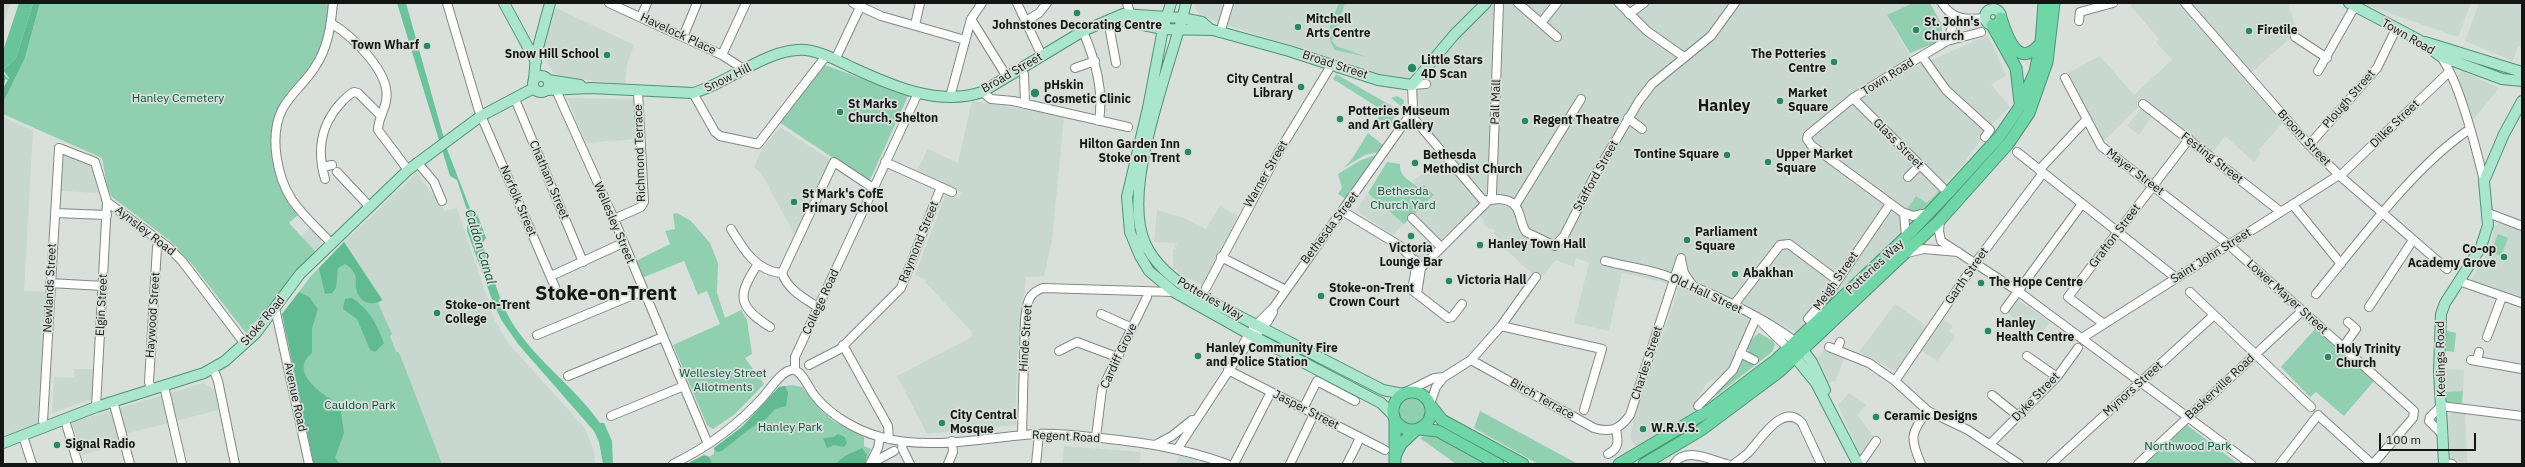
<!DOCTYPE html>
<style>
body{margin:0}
#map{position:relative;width:2525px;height:467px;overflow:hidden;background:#d9e0dc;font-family:"IBM Plex Sans",sans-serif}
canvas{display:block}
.frame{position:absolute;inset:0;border:4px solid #141615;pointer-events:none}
.scale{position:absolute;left:2379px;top:433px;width:97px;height:18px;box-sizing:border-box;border:2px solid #141615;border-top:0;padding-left:5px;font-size:12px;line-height:14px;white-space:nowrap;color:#141615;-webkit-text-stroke:3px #d9e0dc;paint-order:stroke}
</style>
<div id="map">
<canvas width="2525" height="467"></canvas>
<div class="frame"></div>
<div class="scale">100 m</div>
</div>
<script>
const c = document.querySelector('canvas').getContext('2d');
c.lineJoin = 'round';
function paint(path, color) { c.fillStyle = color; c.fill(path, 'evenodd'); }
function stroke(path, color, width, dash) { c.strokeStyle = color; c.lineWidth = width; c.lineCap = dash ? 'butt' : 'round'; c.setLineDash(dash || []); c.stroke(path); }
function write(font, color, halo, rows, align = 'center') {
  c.font = font + ' "IBM Plex Sans",sans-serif'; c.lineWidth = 3.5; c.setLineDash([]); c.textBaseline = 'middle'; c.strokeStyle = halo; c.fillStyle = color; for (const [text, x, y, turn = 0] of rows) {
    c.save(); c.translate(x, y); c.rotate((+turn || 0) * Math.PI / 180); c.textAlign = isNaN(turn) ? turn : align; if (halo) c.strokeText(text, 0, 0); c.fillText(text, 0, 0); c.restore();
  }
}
const built = new Path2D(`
 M3,3H10L3,25Z
 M1193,3H1913L1887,15L1916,67L1988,35L2006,76L1991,84L2010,107L1993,123L1960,168L1927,204L1917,196L1918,213L1901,236L1798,333L1758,313L1729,370L1707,383L1695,402L1700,408L1637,446L1634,445L1630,437L1636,412L1678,290L1662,282L1622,273L1609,331L1574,323L1589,263L1576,258L1574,267L1556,260L1539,280L1503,247L1505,244L1493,233L1495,231L1492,228L1489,229L1482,222L1484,220L1480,215L1481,189L1420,121L1426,116L1418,100L1416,82L1391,80L1328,57L1216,22L1198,13Z
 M2137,3H2288L2297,32L2244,79L2283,123L2258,150L2261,153L2254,162L2225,136L2212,153L2145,100L2104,141L2068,73L2100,56L2134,95L2172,60L2156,42L2159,39L2130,5Z
 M2360,3H2471L2458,37Z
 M2479,3H2522V48L2518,46L2513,61L2465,41Z
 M554,7L634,45L627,64L625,84L561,77L552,71L544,57L546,36Z
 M2462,71L2499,88L2473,120L2460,88L2458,76Z
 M567,98L633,99L636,139L586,143Z
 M972,101L1064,116L1052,240L1044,276L1026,277L1017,362L1016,425L927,434L897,376L972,337L971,331L925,282L926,280L915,275L946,193L959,198L961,192L916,172L928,149L958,163Z
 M2141,109L2151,117L2139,135L2127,126Z
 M3,117L33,131L24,291L46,292L39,423L3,436Z
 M780,127L831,160L795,235L761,173L754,167L762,149Z
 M66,154L93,166L98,193L61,191L63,156Z
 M1437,155L1480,203L1440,240L1415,213L1434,196L1424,185L1420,189L1412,181L1427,171L1425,166Z
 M417,173L445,211L457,208L495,321L509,344L584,427L594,450L595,464H442L399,352L396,353L378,303L382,300L344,242Z
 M1368,193L1404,224L1392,235L1356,210Z
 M1220,206L1238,216L1202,285L1178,273L1177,269H1173V250H1176L1175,245L1179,243L1154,242L1157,210L1184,218L1206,229Z
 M2500,223L2522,231V298L2471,280L2489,250L2495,226Z
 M310,227L321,237V245L315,251L300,237Z
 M1428,239L1436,247L1423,261L1415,253Z
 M2018,300L2050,322L2040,336L2009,314Z
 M1895,304L1927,326L1895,371L1859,352Z
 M1943,319L1953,326L1949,331L1955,337L1937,361L1921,350Z
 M1823,350L1844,358L1836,380L1829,383L1817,357Z
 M74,369H93L92,399L52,413L54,377L74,378Z
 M2445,369L2464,370L2463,391L2446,392Z
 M203,383L215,390L218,410L121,435L123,443L82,455L72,422Z
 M1849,393L1866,405L1857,415L1875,438L1861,456L1838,405Z
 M2452,413H2465L2467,463L2450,461L2448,417Z
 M1064,446L1141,452L1140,464H1062Z
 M1179,456L1197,459V464H1176Z`);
const green = new Path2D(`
 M40,3H329L326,28L319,54L312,67L274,117L271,149L273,161L280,186L298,215L289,223L315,251L246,333L192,264L169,240L112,197L107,186L102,158L3,114V103L25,58Z
 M1339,3H1345L1332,41L1336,46L1367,57L1335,50C1323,32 1332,21 1339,3Z
 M1913,3H1930L1941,23L1942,32L1935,43L1910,53L1887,15Z
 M825,65L908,96L869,182L779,122Z
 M1336,74L1397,109L1390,128L1388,125L1376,121L1382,110L1333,79Z
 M1397,96L1404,100L1403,108L1391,98Z
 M1368,133L1383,145L1379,152L1365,155L1343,168L1352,159Z
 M1375,155L1347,200L1338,194L1342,188L1338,174L1361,160Z
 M1387,162L1400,164C1399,178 1411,180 1420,189L1424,185L1434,195L1404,224L1368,193Z
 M1939,191L1942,194L1920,213L1906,211L1916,196L1927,203Z
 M677,213L691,221L710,243L718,263L717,293L725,318L741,310L747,320L752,354L745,358L764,384L735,414L713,429L707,425L673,345L720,324L707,291L698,295L684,261L642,278L636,261L670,244L665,231L675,229L673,214Z
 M2498,234L2508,238L2501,256L2491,252Z
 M344,242L383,300L378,303L392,334L390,336L396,352H399L442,464H314L282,314L311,276Z
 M2315,329L2374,381L2344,416L2316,392L2310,397L2281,367Z
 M2445,330L2456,333L2454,352L2446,351Z
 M1759,333L1773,341L1775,345L1772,352L1717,395L1715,393L1736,374L1744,358L1750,355C1745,347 1752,338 1759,333Z
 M792,385L802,387L823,412L835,422L864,437V446L871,449L865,464H687L704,455L709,457L714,454V448L742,427L779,387Z
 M2463,391L2462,403L2447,402L2446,392Z
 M1399 411a13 13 0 1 1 26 0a13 13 0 1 1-26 0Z
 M1480,411L1578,464H1538L1474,428Z
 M2187,425L2238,464H2145Z
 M1428,435L1437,436L1489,464H1456L1420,438Z`);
const forest = new Path2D(`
 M33,3H40L25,58L3,103V88L9,78L3,70L16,58Z
 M344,242L382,300C372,307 358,302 356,288C355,284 357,279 355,275C353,269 350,267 345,264L338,268L336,288L332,293L325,294L319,268Z
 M299,292L309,297L318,309L312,328V353C287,373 325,396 340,405L344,433L335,458L340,464H314L282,314Z
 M352,298C370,310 376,323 384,343L375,352L370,350L357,319L343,309L345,299Z
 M785,386L788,393L786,406L775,409L767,418L748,430L722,451L717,452L714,448L742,427L779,387Z
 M838,434L845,437L847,443L844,447L834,445L827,448L823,438L834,437Z
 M862,448L867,455L865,464H835L845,456Z
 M704,455L709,457L712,464H687Z`);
const water = new Path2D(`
 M19,3H33L16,58L3,70V51Z
 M397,3H406L447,149L471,211H476L486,238L482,244C492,269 497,297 511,321C535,360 574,386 600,423H604L612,441L613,464H603L599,442L594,431L518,344L502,321L494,305L467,231L468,213L457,180L450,176Z`);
const stream = new Path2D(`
 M3,74L7,79
 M3,84L5,77`);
const minor = new Path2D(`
 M447,3L479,111L555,287
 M609,3L722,55L745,70
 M853,3L881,16L965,40
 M1017,3L1042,56
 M1127,3L1130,13
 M1518,3L1557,37
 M1619,3L1647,31L1684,57
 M1942,3C1952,20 1967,20 1985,18
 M2185,3L2309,145L2340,176L2447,269
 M1629,14L1644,3
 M641,17L647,3
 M971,19L1007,77
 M1108,20L1116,63
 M1026,21L1039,13L1047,3
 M2079,21L2080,12L2113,3
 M331,23C352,36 392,73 386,101C384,112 378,119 378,130L408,170
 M1541,23L1557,3
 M915,25L920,3
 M1083,31C1095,60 1104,89 1099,121
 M1220,33L1229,3
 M683,37L697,3
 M2295,37L2327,58
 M1947,41L1956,17
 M722,55L746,3
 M1922,56L1946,90L1990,130L1985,137
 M2440,56C2458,77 2477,152 2484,181
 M835,60L862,3
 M1075,68L1095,61
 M1021,69L1024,74L1025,104
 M2318,71L2355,6
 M2065,78L2101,146L2229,245L2414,411L2413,418L2373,464
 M556,90L614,219L708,444
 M982,92L991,99L1013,101L1128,127
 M693,93L715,132L720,136L758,144L826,56
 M950,97L971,19L982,3
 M1853,98L1943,188
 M515,99L583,262
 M2143,104L2281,212
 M1410,114L1482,199C1488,203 1492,199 1498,199C1524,200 1517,219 1526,232L1555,246L1564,236L1594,177L1639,101L1652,84L1711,36L1735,3
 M1628,118L1642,129
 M2309,145L2377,68L2396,29
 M2017,152L2176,278
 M417,162L434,182L442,201
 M885,162L952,192
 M322,167L332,165
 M2039,170L2087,119
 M337,172L369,206
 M2340,176L2449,72
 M1908,177L1919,166
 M325,179C317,151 320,127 339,105C344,100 347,95 354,92L358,93L381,116
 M1490,200L1492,194L1499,3
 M2293,205L2341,264
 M1515,206L1581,99
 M1344,212L1400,246L1421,268L1417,294
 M55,213L107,215
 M1904,213L1906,237
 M1928,213L1913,216L1902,212L1811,145L1807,139L1808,135L1853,98L1910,63L1947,41L1981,32
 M2488,213L2522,226
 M1412,218L1441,247
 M614,219L641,207L644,202L638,92
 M1940,220L1939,231L1941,241L2019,292L2251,464
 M731,229C743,249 757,272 782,273
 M331,243C318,229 303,216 292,200C277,177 269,136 282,110C290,94 306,82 315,67C328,48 331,25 333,3
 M1907,253L1924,249L1958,252
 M1221,257L1286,290
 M1681,259L1684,273L1693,286
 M1415,260V274L1412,290L1448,318L1452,317L1462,304
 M1605,261C1624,266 1646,269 1664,275C1704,289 1762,316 1796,342
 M758,264C737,295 737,306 770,327
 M1421,268L1488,201
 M551,276L623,243
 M2459,281L2522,303
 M50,283L103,286
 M1206,288L1278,153L1332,64
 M2190,292L2311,407
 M2316,294C2360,241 2414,166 2470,129
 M1733,306L1780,245L1789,244L1837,280
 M2369,307L2413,240
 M275,308L309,464
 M819,308C804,298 788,290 782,273L788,260L834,162L873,188
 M2005,309L2082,204
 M1101,314L1132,328
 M1808,319L1827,296L1890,204
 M1762,323L1788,348
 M2104,324L2068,297L2189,139
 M1501,326L1602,349L1584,410
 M537,335L643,291
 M2487,337L2502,297
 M2082,338L2339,175
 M843,345L888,426L889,439
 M1829,347L1869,363L1895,381L1928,411L1968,430L2019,464
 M2343,347L2356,329L2348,322
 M1837,350L1840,342
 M1059,351L1077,342L1117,357
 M1740,353L1754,360
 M1240,354L1268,321L1273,312
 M2027,356L2057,377
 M1471,360L1594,428C1611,433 1620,429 1630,415L1681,258
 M2471,360L2522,369
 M2477,361L2479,352
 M809,365L840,349L901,288L941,187
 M213,368L218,381L235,464
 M795,370C805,375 808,388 815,396C830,415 857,431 881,437C931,451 986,437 1037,434C1055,433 1073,435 1091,437C1141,442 1179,447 1227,464
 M795,370V357L918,93
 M1228,370L1385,450
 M568,376L663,337
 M1895,381L1976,262L2043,173
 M164,386L182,464
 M151,389L149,382L157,247L160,241
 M1406,392L1434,378L1444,377L1471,360L1501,326L1536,277
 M1992,395L2018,416
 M113,401L130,464
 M1430,404L1436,387L1444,377
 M1698,406L1733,370L1756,318
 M96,407L107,202
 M1303,409L1317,381L1355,401
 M611,416L684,386
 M65,420L78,464
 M46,427L43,421L59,148L95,162L107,202L168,247L182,261L245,344
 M1022,435L1025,320C1027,305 1027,293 1043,288L1174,292
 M2443,435L2429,421L2430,417L2441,406L2522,416
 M23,436L32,464
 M1096,437L1102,389L1147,297
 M903,442L902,448L910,464
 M1157,444L1172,436L1192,420
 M1990,444L2057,377L2078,348
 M1178,448L1239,355C1245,334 1259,322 1274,307L1407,119L1413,107L1412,85L1426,84
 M1608,454C1620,448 1618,440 1616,429
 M2444,463L2452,464
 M673,464C708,447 738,425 764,396C771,388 783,368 795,370
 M870,464L878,448L880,437
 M870,464L894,451
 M948,464L953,452L952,441
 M1036,464L1039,434
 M1234,464L1271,392
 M1290,464L1314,414
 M1347,464L1360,438
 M1674,464C1685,446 1710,460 1727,464
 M1734,464C1739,460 1744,457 1749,452C1761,439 1783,402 1802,423L1821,464
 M1860,464L1876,441
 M1921,464C1910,439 1910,432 1928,411
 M2051,464L2214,315
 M2138,464L2302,311
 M2280,464L2318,415L2372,464`);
const major = new Path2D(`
 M504,3L536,62
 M1171,3L1163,29L1148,108L1127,197L1130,232L1140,256L1149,271L1174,292L1249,334L1381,403L1394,416
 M1186,3C1172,64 1120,186 1145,243C1155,266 1176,282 1198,295L1383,390L1403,394
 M2349,3L2419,40L2440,56L2502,79L2522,81
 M1985 17a8 8 0 1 1 16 0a8 8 0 1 1-16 0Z
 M1113,19L1163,29L1213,30L1289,51L1378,80L1412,85L1454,35L1486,3
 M2425,42L2522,72
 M533 84a8 8 0 1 1 16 0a8 8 0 1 1-16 0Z
 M534,80L536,55L550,3
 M548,80L580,85
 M547,90L591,88L693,93C729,83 768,47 806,50C821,52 837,60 851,67C890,85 938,107 982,92L1083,31L1123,14L1182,18L1202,22L1211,30
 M1798,344L1812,362L1825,390
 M1790,351L1816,383L1858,464
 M3,443L96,407L204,373L225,361L256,333L300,274L408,170L481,116L534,88
 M2444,464L2439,371L2441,314L2445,303L2481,247L2488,225L2484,181L2504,134L2522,101`);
const highway = new Path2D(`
 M2001,18C2007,37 2018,71 2041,43
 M1992,25L2016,68L2020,102
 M1393 411a19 19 0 1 1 38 0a19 19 0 1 1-38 0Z
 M1431,406L1442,420L1523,464
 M1419,429L1438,431L1498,464
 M1395,456L1401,444L1416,430
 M1395,464V420
 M1619,464L1710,410L1776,360L1906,237L1948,193L1999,137L2019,108L2035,72L2041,43L2044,3
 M1644,464L1701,430L1780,371L1940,220L2008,144L2029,113L2047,62L2054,3`);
const markers = [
 [1077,13,4,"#268963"],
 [1298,27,4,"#268963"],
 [1916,30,4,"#268963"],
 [2249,31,4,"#268963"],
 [427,46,4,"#268963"],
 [607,55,4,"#268963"],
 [1834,62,4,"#268963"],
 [1412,68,5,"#268963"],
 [1301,87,4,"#268963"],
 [1035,93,5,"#268963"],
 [1780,101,4,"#268963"],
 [840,112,4,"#268963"],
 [1340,119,4,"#268963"],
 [1525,121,4,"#268963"],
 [1188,152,4,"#268963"],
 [1727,155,4,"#268963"],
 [1768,162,4,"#268963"],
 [1415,163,4,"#268963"],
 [794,202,4,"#268963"],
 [1411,236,4,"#268963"],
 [1687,240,4,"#268963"],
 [1480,245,4,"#268963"],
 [2504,257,4,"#268963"],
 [1735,274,4,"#268963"],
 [1449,281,4,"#268963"],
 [1981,283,4,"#268963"],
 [1321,296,4,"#268963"],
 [437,313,4,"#268963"],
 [1988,331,4,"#268963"],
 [1198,356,4,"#268963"],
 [2328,357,4,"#268963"],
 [1876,417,4,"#268963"],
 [942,423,4,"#268963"],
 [1643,429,4,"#268963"],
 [57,445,4,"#268963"]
];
const poiNames = [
 ["Mitchell",1306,20],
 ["Arts Centre",1306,34],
 ["St. John's",1924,23],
 ["Church",1924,37],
 ["Johnstones Decorating Centre",1077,26,"center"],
 ["Firetile",2257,31],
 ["Town Wharf",419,46,"right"],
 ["Snow Hill School",599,55,"right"],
 ["The Potteries",1826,55,"right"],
 ["Centre",1826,69,"right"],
 ["Little Stars",1421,61],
 ["4D Scan",1421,75],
 ["City Central",1293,80,"right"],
 ["Library",1293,94,"right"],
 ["pHskin",1044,86],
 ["Cosmetic Clinic",1044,100],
 ["Market",1788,94],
 ["Square",1788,108],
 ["St Marks",848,105],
 ["Church, Shelton",848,119],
 ["Potteries Museum",1348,112],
 ["and Art Gallery",1348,126],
 ["Regent Theatre",1533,121],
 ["Hilton Garden Inn",1180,145,"right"],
 ["Stoke on Trent",1180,159,"right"],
 ["Tontine Square",1719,155,"right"],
 ["Upper Market",1776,155],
 ["Square",1776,169],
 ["Bethesda",1423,156],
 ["Methodist Church",1423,170],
 ["St Mark's CofE",802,195],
 ["Primary School",802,209],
 ["Parliament",1695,233],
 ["Square",1695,247],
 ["Hanley Town Hall",1488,245],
 ["Victoria",1411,249,"center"],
 ["Lounge Bar",1411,263,"center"],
 ["Co-op",2496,250,"right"],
 ["Academy Grove",2496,264,"right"],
 ["Abakhan",1743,274],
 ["Victoria Hall",1457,281],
 ["The Hope Centre",1989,283],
 ["Stoke-on-Trent",1329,289],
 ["Crown Court",1329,303],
 ["Stoke-on-Trent",445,306],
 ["College",445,320],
 ["Hanley",1996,324],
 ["Health Centre",1996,338],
 ["Hanley Community Fire",1206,349],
 ["and Police Station",1206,363],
 ["Holy Trinity",2336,350],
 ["Church",2336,364],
 ["City Central",950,416],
 ["Mosque",950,430],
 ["Ceramic Designs",1884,417],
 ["W.R.V.S.",1651,429],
 ["Signal Radio",65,445]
];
const streetNames = [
 ["Havelock Place",678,34,25],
 ["Town Road",2408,37,30],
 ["Broad Street",1335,65,18],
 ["Broad Street",1012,73,-30],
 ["Town Road",1888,77,-32],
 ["Snow Hill",728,78,-26],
 ["Plough Street",2349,99,-49],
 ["Pall Mall",1496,102,-88],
 ["Dilke Street",2395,124,-44],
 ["Broom Street",2304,138,47],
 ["Glass Street",1898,144,45],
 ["Richmond Terrace",640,153,-92],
 ["Festing Street",2212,158,38],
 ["Mayer Street",2135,172,37],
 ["Warner Street",1266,174,-60],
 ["Stafford Street",1596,176,-61],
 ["Chatham Street",549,180,67],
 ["Norfolk Street",518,201,67],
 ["Wellesley Street",614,223,67],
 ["Bethesda Street",1330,228,-53],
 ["Aynsley Road",145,231,38],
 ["Grafton Street",2115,236,-53],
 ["Raymond Street",919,242,-68],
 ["Saint John Street",2211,256,-32],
 ["Potteries Way",1875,267,-43],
 ["Garth Street",1967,276,-55],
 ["Meigh Street",1836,281,-55],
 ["Newlands Street",50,288,-87],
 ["Old Hall Street",1706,294,25],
 ["Lower Mayer Street",2287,297,42],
 ["Potteries Way",1210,299,30],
 ["College Road",821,302,-65],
 ["Elgin Street",102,305,-87],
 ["Haywood Street",153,315,-86],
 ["Stoke Road",263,321,-50],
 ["Hinde Street",1026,338,-86],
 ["Cardiff Grove",1119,356,-65],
 ["Keelings Road",2441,359,-91],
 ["Charles Street",1647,363,-72],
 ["Baskerville Road",2220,387,-43],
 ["Mynors Street",2133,389,-42],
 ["Avenue Road",295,397,78],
 ["Dyke Street",2036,397,-46],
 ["Birch Terrace",1542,399,29],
 ["Jasper Street",1306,410,27],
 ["Regent Road",1066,437,3]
];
const parkNames = [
 ["Hanley Cemetery",178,99],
 ["Bethesda",1403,192],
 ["Church Yard",1403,206],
 ["Wellesley Street",723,374],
 ["Allotments",723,388],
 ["Cauldon Park",360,406],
 ["Hanley Park",790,428],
 ["Northwood Park",2188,447]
];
const waterNames = [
 ["Caldon Canal",480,247,73]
];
const districtNames = [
 ["Hanley",1724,106]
];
const townNames = [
 ["Stoke-on-Trent",606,294]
];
paint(built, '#c8d7cf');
paint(green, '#90cfb0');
paint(forest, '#60bb92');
paint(water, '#69c49b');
stroke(stream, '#69c49b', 2);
stroke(minor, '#818884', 10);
stroke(major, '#4f9375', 12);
stroke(highway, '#4f9375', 13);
stroke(minor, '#fff', 8);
stroke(major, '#a9e6cb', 10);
stroke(highway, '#6fd6a8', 11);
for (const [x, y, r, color] of markers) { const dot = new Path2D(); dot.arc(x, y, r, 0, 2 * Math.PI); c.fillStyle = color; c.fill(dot); stroke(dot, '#d9e0dc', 1.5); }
write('bold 12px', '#141615', '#d9e0dc', poiNames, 'left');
write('12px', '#141615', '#d9e0dc', streetNames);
write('12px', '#075339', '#d9e0dc', parkNames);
write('italic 13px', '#0a553a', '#d9e0dc', waterNames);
write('bold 16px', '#141615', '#d9e0dc', districtNames);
write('bold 20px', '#141615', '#d9e0dc', townNames);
</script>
